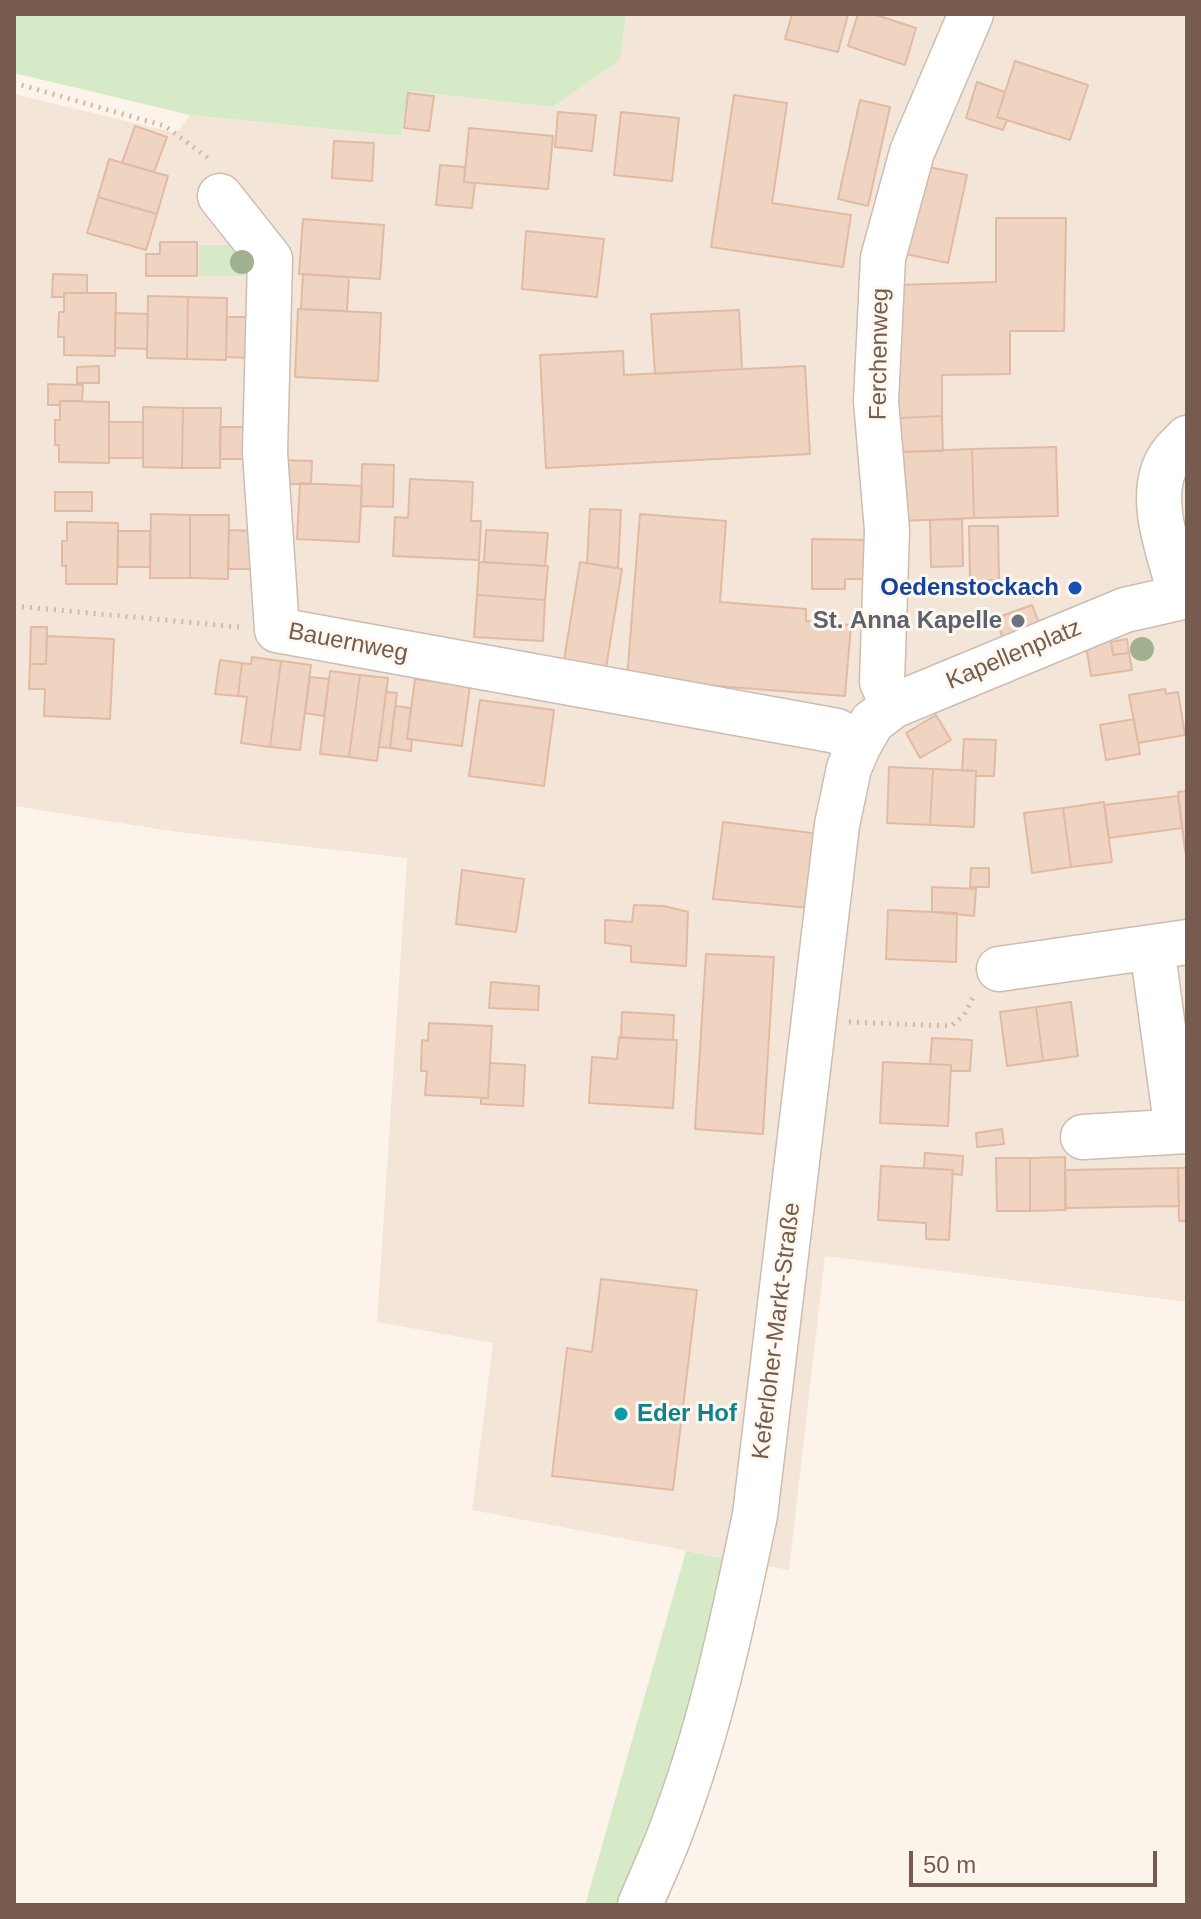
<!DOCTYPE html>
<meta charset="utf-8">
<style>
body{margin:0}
#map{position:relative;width:1201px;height:1919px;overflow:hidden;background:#fcf4ea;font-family:Arial,sans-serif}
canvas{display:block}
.frame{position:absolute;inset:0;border:16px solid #765b4e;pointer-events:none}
.scale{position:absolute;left:909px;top:1851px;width:248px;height:36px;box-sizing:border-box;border:4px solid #765b4e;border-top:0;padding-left:10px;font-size:24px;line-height:28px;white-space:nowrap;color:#765b4e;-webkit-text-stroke:6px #fef8f0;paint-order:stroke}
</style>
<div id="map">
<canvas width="1201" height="1919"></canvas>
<div class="frame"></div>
<div class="scale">50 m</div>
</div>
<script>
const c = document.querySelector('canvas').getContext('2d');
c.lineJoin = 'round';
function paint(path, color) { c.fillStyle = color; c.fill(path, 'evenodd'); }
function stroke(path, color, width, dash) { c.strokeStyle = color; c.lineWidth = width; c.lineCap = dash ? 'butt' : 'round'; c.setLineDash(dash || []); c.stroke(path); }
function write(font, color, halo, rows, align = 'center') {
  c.font = font + ' Arial,sans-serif'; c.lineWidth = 6; c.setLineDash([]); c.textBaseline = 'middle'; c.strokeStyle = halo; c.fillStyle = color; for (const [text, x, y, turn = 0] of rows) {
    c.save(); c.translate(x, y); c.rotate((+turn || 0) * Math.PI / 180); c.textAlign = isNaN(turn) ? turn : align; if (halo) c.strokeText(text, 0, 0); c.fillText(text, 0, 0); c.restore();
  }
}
const residential = new Path2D(`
 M626,14H1187V1302L825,1256L789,1570L472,1510L493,1343L377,1322L407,858L177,832L14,806V94L176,133L190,115L401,136L407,91L553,107L620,60Z`);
const green = new Path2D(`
 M14,14H626L620,60L553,107L408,91L401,136L190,115L14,73Z
 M199,245H242L252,276H199Z
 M686,1551L730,1559L704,1670L663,1792L622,1905H585Z`);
const building = new Path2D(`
 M792,14H848L838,52L785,39Z
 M858,14H873L916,28L905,65L848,46Z
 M1015,61L1088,85L1070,140L997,117Z
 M977,82L1005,92L997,117L1007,120L1003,130L966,118Z
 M408,93L434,96L429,131L404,128Z
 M734,95L787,103L772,203L851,215L843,267L711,247Z
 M860,100L890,107L868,206L838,199Z
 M558,112L596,115L592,151L555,147Z
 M621,112L679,118L672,181L614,175Z
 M135,126L167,137L154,172L122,163Z
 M469,128L553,136L548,189L464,182Z
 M334,141L374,143L372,181L332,178Z
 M109,159L168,176L157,214L98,197Z
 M440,165L465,167L464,182L475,183L472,208L436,205Z
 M920,165L967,175L948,263L901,253Z
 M98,197L157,214L146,250L87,233Z
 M996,218H1066L1064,331H1010V374L942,375V416L898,418V285L996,282Z
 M303,219L384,225L380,279L299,274Z
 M526,231L604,239L597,297L522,289Z
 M160,242H197V276H146V254H160Z
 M53,274L87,275V293H64V297H52Z
 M303,274L349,277L347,311L301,309Z
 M64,293H116L115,356L64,355V337H58L59,312H64Z
 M148,296L188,297L187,359L147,358Z
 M188,297L227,298L226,360L187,359Z
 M298,309L381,313L378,381L295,377Z
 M739,310L742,369L655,374L651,314Z
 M115,313L148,314L147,349L115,348Z
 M227,317H250L249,358L226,357Z
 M623,351L624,375L805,366L810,454L546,468L540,355Z
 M99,366V383H77V367Z
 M48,384L83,385L82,401H60V405H48Z
 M60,401L109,402V463L59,462V445H55V420H60Z
 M143,407L183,408L182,468L143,467Z
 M183,408H221L220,468H182Z
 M942,416L943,451L899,452L898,418Z
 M109,422H143V458H109Z
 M220,427H244V459H220Z
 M1056,447L1058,516L974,518L972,449Z
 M972,449L974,518L901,521L899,452Z
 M282,460L312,461L311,484H281Z
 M362,464L394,465L393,507L361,506Z
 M410,479L473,482L471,521H481L479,560L393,556L395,517L408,518Z
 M300,483L362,486L359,542L297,539Z
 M55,492H92V511H55Z
 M590,509L621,510L618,568L587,563Z
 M151,514L190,515V578H150Z
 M640,514L726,521L720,602L806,609V621L851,625L845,696L627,679Z
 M190,515H229L228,579L190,578Z
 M962,519L963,566L931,567L930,520Z
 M67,522L118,523L117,584H66V566H62V541H67Z
 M969,526H998L999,580H970Z
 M229,530L253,531L252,569H228Z
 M486,530L548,533L545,566L484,562Z
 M118,531H150V567H118Z
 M812,539L868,540V579H845V589H812Z
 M479,562L548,566L545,600L477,595Z
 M580,562L622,569L606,668L564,660Z
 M477,595L545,600L543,641L474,637Z
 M1032,605L1041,628L1004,642L996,618Z
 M31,627H47L46,664H30Z
 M47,636L114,639L110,719L44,716L45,689H29L30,664H46Z
 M1110,636L1113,655L1129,653L1132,670L1091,676L1085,639Z
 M1127,639L1129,653L1113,655L1111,642Z
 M252,657L281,661L270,747L241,743L247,697L238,696L242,663L251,664Z
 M220,660L242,663L238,696L215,694Z
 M281,661L311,665L300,750L270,747Z
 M330,671L360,675L349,757L320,754Z
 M360,675L388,678L377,761L349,757Z
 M310,677L329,679L324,716L305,713Z
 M415,679L470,686L462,746L407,739Z
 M1165,689L1166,694L1178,692L1185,735L1138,743L1129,695Z
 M386,692L397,693L390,748L379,747Z
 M480,700L554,710L544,786L469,776Z
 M395,706L411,708L407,739H412L411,751L390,748Z
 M936,715L951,740L920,758L906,733Z
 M1134,719L1140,754L1106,760L1100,725Z
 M964,739L996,740L994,776H976V771L962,770Z
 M889,767L933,769L930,825L887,823Z
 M933,769L976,771L974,827L930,825Z
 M1187,791V851H1185L1178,792Z
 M1178,796L1182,828L1109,838L1104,805Z
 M1104,802L1112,862L1071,867L1063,808Z
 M1063,808L1071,867L1032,873L1024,813Z
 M723,822L828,835L821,909L713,899Z
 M971,868H989V887H970Z
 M462,870L524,879L516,932L456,924Z
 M932,887L976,889L974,916L932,912Z
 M634,905L664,906L688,912L686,966L631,962V946L605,943V920L632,922Z
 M888,910L957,913L956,962L886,959Z
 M706,954L774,957L763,1134L695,1129Z
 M491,982L539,986L538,1010L489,1008Z
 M1071,1002L1078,1056L1043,1061L1036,1007Z
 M1036,1007L1043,1061L1007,1066L1000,1012Z
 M622,1012L674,1015L673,1040L621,1038Z
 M429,1023L492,1026L488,1098L425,1095L427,1071H421L422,1040L428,1041Z
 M619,1037L677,1040L673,1108L589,1103L592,1057L617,1059Z
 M932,1038L972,1040L970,1071H951V1065L930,1064Z
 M883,1062L951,1065L948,1126L880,1123Z
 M490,1063L525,1065L523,1106L481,1104V1098H488Z
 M1002,1129L1004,1144L977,1147L976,1133Z
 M925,1153L963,1156L962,1175L952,1174L953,1170L924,1168Z
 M1065,1157L1066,1210L1030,1211V1158Z
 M996,1158H1030V1211H997Z
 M881,1166L953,1170L949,1240L926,1239V1223L878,1220Z
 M1178,1168L1179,1206L1065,1208V1170Z
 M1178,1168H1187V1221H1179Z
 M601,1279L697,1290L673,1490L552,1476L567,1348L592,1352Z`);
const path = new Path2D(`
 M14,83L165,126L208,158L209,163
 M921,592L1055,596
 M14,606L240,627
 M849,1022L951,1026L964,1015L974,995`);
const minor = new Path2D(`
 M220,196L270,259L265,452L277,630L837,731L859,745
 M1181,597C1171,556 1144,496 1170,457C1174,450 1182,444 1187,438
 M893,706L882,682L887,530L876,401L883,258L912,152L971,14
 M1152,947L1177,1131
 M999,969L1187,942
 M1083,1137L1187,1131
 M640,1905C650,1880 662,1856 671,1831C710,1730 733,1621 755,1515L837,825L849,768L859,745L872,722L893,706L1125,610L1187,596`);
const trees = [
 [242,262],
 [1142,649]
];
const markers = [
 [1075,588,8,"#1a4fb4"],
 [1018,621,8,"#6b7280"],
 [621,1414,8,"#0f9aa8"]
];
const streetNames = [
 ["Ferchenweg",880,354,-89],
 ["Bauernweg",348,643,11],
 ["Kapellenplatz",1014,655,-23],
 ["Keferloher-Markt-Straße",777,1331,-83]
];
const transitNames = [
 ["Oedenstockach",1059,588]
];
const worshipNames = [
 ["St. Anna Kapelle",1002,621]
];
const cultureNames = [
 ["Eder Hof",637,1414]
];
paint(residential, '#f3e6d8');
paint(green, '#d6eac8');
paint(building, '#f0d4c2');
stroke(building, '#e2baa3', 2);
stroke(minor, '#cebcb0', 47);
stroke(path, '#d6b7a5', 5, [2, 6]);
stroke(minor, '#fff', 44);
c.fillStyle = '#a1b190';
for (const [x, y] of trees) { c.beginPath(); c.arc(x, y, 12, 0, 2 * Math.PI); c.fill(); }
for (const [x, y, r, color] of markers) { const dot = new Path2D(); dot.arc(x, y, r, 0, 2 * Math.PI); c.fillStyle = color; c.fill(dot); stroke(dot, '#fef8f0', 3); }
write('24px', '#765b4e', '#fef8f0', streetNames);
write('bold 24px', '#164399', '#fef8f0', transitNames, 'right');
write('bold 24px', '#5b616d', '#fef8f0', worshipNames, 'right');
write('bold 24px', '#0d838f', '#fef8f0', cultureNames, 'left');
</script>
